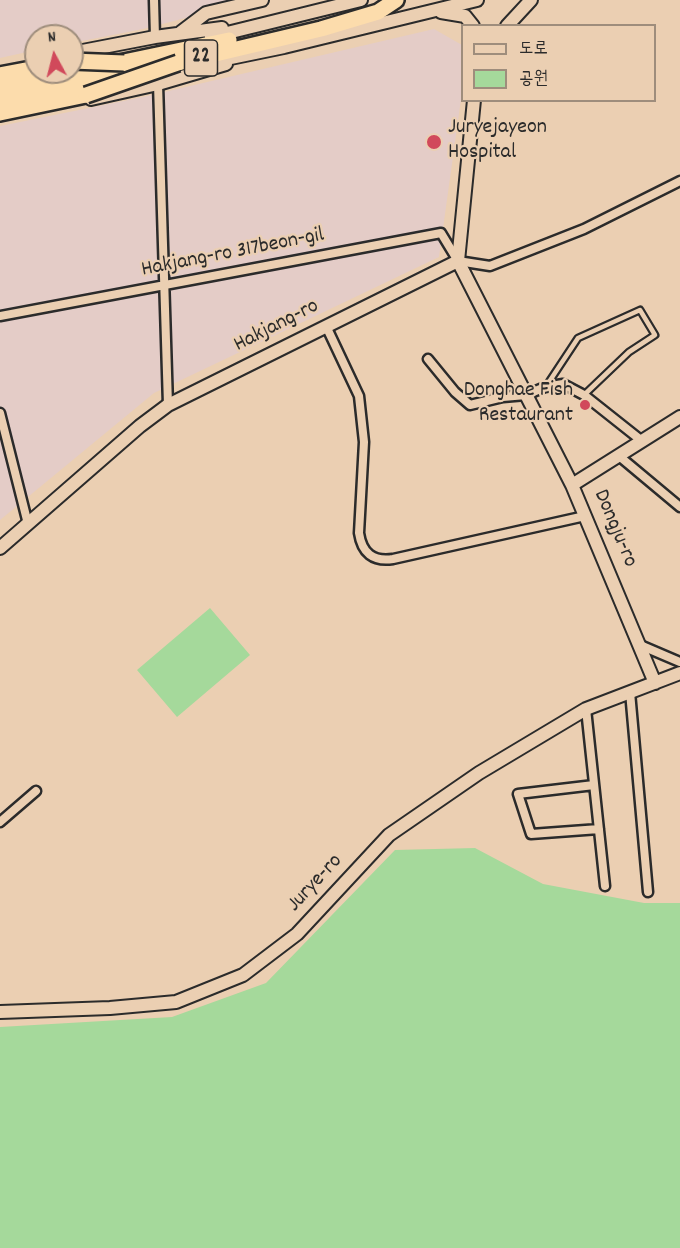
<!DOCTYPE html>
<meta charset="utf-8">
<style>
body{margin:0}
#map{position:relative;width:680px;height:1248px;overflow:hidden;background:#ebcfb2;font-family:Dekko,"Poor Story",sans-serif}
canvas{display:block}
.legend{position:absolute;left:461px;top:24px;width:195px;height:78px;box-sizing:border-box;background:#ebcfb2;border:2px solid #9e8d7c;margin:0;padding:8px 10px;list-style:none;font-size:18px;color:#2b2b2b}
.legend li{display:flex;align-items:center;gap:12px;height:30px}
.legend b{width:30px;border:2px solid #9e8d7c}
.north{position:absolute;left:24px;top:24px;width:60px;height:60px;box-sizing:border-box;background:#ebcfb2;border:2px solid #9e8d7c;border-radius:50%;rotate:353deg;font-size:16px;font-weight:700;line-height:24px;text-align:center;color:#2b2b2b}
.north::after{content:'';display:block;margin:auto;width:21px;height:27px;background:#d1495b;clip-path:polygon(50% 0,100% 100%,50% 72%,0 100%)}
</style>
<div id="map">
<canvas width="680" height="1248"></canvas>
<ul class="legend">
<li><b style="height:8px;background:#ebcfb2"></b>도로</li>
<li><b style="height:16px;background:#a5d99b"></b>공원</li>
</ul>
<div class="north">N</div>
</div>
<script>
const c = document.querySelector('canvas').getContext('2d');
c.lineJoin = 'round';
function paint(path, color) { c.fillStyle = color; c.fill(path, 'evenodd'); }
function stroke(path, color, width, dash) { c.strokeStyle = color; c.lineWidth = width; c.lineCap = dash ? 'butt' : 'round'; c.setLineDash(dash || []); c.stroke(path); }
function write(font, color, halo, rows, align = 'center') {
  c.font = font + ' Dekko,sans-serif'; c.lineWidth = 4.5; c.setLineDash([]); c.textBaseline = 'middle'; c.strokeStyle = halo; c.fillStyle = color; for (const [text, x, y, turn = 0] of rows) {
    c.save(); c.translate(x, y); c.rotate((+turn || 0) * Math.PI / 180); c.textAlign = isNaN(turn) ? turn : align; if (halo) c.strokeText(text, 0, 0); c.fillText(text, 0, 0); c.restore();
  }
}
const built = new Path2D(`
 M0,0H255L143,29L72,43V36H36V50L0,58Z
 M434,29L462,45V92L439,257L154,393L0,520V126L143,97Z`);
const green = new Path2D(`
 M210,608L250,655L177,717L137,670Z
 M475,848L543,884L644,903H680V1248H0V1027L172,1017L266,983L395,850Z`);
const lane = new Path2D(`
 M547,385L578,338L640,310L655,335L629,352L584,395`);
const street = new Path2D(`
 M154,0L155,37
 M158,84L168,405
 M0,316L441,233L458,261L490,266L584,229L680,181
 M326,326L359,396L364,442L359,533C362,553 373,562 393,559L585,516
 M428,359L455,392L470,405L503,397L526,395L545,387L563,384L584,395L642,441
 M0,413L28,524
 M619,456L680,507
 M640,645L680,662
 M630,692L648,892
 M586,709L605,886
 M594,785L518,794L531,834L599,829
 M0,822L36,791`);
const secondary = new Path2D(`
 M441,12L465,16L473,26
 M507,26L531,0
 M181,32L206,13L262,0
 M211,37L361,0
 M72,53L155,37L222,28
 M216,61L284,47L477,0
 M91,99L158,84L226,64
 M458,261L572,485L655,683
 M572,485L680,417
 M0,548L140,426L168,405L458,261L474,100
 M0,1012L110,1008L176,1002L243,975L297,934L389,835L479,773L586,709L680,673`);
const highway = new Path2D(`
 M165,66L321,29L378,12L396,0
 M0,75L36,68
 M0,88L229,40
 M0,99L141,70
 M0,113L86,95`);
const highwayBridge = new Path2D(`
 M72,61L124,63
 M86,95L178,63`);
const markers = [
 [434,142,8,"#d1495b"],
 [585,405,6,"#d1495b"]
];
const shields = [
 [201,58,33]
];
const shieldNames = [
 ["22",201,58]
];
const poiNames = [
 ["Juryejayeon",448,129],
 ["Hospital",448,154],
 ["Donghae Fish",573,392,"right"],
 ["Restaurant",573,417,"right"]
];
const streetNames = [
 ["Hakjang-ro 317beon-gil",233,254,-11],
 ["Hakjang-ro",277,327,-27],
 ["Dongju-ro",614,529,67],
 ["Jurye-ro",316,884,-47]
];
paint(built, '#e4ccc7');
paint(green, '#a5d99b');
stroke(lane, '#2b2b2b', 9);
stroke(street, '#2b2b2b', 13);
stroke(secondary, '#2b2b2b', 16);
stroke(highway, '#2b2b2b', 20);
stroke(lane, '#ebcfb2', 4.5);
stroke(street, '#ebcfb2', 8);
stroke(secondary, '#ebcfb2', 12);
stroke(highway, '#fcdcac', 15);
stroke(highwayBridge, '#2b2b2b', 20, []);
stroke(highwayBridge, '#fcdcac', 15);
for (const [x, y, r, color] of markers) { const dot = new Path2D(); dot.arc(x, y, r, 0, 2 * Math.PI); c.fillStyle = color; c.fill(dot); stroke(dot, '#ebcfb2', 2); }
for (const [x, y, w] of shields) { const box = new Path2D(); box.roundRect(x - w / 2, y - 18, w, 36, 4.5); c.fillStyle = '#ebcfb2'; c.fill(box); stroke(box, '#2b2b2b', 1.5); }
write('bold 21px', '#2b2b2b', null, shieldNames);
write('22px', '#2b2b2b', '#ebcfb2', poiNames, 'left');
write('22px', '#2b2b2b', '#ebcfb2', streetNames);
</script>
